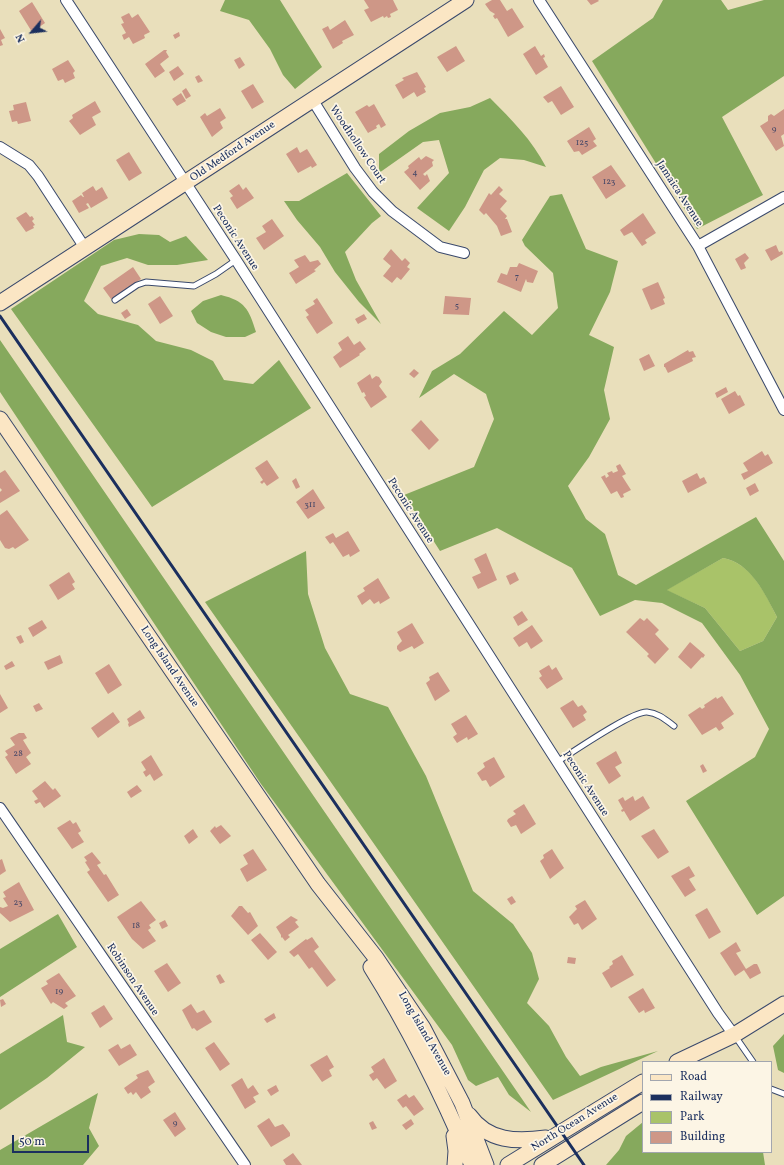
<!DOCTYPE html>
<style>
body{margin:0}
#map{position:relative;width:784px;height:1165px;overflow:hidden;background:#e9dfbb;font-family:Vollkorn,serif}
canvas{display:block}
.legend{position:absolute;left:642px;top:1061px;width:130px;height:92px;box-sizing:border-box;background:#fcf5e5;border:1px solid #a2a6af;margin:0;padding:5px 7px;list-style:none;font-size:12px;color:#1b2f5e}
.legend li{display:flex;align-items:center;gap:8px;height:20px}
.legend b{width:20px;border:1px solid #a2a6af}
.north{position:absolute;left:12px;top:12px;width:40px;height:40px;-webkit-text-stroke:3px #fcf5e5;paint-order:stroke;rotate:242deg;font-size:11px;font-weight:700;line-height:16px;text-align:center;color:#1b2f5e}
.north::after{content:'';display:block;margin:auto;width:14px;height:18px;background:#1b2f5e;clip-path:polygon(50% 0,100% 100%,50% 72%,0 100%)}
.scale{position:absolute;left:12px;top:1135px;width:77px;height:18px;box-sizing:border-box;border:2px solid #1b2f5e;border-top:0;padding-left:5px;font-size:12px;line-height:14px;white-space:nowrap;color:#1b2f5e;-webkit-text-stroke:3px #fcf5e5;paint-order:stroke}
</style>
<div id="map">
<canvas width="784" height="1165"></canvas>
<ul class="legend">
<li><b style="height:5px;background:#fbe6c4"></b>Road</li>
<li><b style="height:5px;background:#1b2f5e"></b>Railway</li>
<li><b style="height:11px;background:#a9c369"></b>Park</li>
<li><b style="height:11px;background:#ce9787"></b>Building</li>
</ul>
<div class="north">N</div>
<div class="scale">50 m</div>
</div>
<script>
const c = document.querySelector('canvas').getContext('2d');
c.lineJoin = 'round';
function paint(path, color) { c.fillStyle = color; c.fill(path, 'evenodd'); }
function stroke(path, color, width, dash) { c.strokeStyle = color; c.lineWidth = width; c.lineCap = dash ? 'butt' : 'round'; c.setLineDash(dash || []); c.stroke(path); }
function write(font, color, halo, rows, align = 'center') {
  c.font = font + ' Vollkorn,serif'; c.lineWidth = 3.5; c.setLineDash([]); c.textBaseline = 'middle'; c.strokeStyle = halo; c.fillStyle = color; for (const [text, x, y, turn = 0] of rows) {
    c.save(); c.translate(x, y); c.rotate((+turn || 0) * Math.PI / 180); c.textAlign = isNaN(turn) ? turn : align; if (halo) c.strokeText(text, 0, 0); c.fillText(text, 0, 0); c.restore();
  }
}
const green = new Path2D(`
 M723,558C751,563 765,593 777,617L763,641L740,651L705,608L666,590Z`);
const forest = new Path2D(`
 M225,0H280L322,67L295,89L283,75L270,49L249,20L220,11Z
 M663,0H721L728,10L764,0H784V76L722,117L763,195L697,229L592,61L653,18Z
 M490,98C512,120 532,140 546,167L524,160L500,158L484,170L465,207L449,231L417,208L449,173L439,140L423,142L379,173V154L409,131L440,113L470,107Z
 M347,173L381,216L372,223L345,252L356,280L381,324L359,302L335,272L320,247L297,220L284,201H299Z
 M562,194L586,249L618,261L610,292L589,335L614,347L604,390L610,419L589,457L568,486L586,519L605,534L618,575L636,585L756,517L784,561V896L757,915L686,801L755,757L769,729L740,675L702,623L662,603L635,600L600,616L572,568L497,528L440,551L404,495L474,467L494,419L486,394L454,374L419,398L432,371L460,354L504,311L532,335L558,308L553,273L525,246L522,240L550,196ZM723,558C751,563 765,594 777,617L763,641L740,651L705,608L667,590Z
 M139,234L159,235L170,242L186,236L208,260L177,265H148L127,258L101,266L84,301L98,314L138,325L156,341L191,350L213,361L224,380L253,384L279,360L311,408L152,507L11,309L114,240Z
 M221,295C245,301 249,309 256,332L245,337H226L211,332L197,323L191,311L203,301Z
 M0,340L531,1112L509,1095L498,1077L476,1086L468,1080L452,1045L261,784L0,392Z
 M306,551L308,594L325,648L350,694L388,707L426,776L473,891L513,924L532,953L539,979L527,1003L549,1026L566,1057L580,1076L601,1067L658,1051L553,1100L205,602Z
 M58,914L77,947L0,997V949Z
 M63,1015L67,1042L85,1047L47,1078L0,1110V1054Z
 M784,1034V1073L778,1070L773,1046Z
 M98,1093L89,1128L99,1146L83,1165H0V1150Z
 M643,1122V1152H763L765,1165H606L619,1150L626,1136Z`);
const building = new Path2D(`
 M364,0H393L398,10L390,14L391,17L388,18L387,16L384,18L383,16L371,22L364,10L369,8Z
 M492,0H500L507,11L512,8L524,27L508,37L497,18L495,19L493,16L495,14L490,11L485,4Z
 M587,0H598L599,1L591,5Z
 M32,2L45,23L32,32L19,11Z
 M129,13L132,18L138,14L150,32L144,35L145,38L133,44L129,37L124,40L122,35L126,33L121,24L124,23L121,17Z
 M345,20L354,35L342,41L343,43L333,49L322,29L328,26L330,30Z
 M0,29L5,38L1,40L3,45L0,46Z
 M179,32L180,36L175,39L173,35Z
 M456,46L465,61L447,72L437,57Z
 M535,46L541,56L544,54L545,57L543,58L548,67L536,75L523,54Z
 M164,50H167L166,52L169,57L160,64L165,71L155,78L145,64Z
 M240,57L245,65L239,69L234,60Z
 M68,60L75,71L73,73L75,78L65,83L63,79L58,81L52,69Z
 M178,66L184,74L174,81L169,72Z
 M417,72L426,87L424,88L426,92L417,97L414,92L403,99L395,85L404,80L402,78Z
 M199,75L203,81L198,83L195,77Z
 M253,84L264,102L252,109L241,91Z
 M561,86L574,107L561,115L552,101L548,103L543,97Z
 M186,88L191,96L186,99L182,91Z
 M181,93L186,101L177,106L172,99Z
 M95,101L101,112L92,117L96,125L80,135L69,121L73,118L72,115Z
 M26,102L31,121L18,124L17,121L12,122L9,111L14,110L13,105Z
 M374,104L386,125L381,128L379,124L376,126L377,128L368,133L355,112L367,105L369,107Z
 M220,108L226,118L220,122L223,128L212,137L200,117L205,113L207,116Z
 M784,109V134L781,136L784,146L776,151L760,126L768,121V116L771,114L774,116Z
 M589,127L596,139L593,141L597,146L582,155L579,151L574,152L567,141Z
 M297,147L300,153L307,149L317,165L312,168L311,166L298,173L286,154Z
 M129,152L142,173L129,181L116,160Z
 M426,156L434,160L432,162L433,166L423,174L425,176L427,174L430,181L420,190L404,172L409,168L408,166L419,157L421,160Z
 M611,165L626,186L606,199L592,177Z
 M239,184L243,190L246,187L254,198L237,209L230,198L233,196L229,191Z
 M93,186L96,191L102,187L108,198L91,208L88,203L86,204L89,208L79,213L72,201L81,195L83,197H84L82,193Z
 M499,186L503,190L499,194L507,201L500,209L507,216L505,219H507L512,232L501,236L497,226L486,213L484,215L479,210L489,193L491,195Z
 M26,212L30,217L32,216L34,219L32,221L35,225L33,226L34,228L26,232L16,218Z
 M643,213L656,233L645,240L647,243L642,246L632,232L624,236L620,230Z
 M272,219L284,236L264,250L256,238L266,232L262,226Z
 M776,245L779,252L782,251L783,254L771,261L765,250Z
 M391,249L402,261L405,258L410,263L407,267L410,269L401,280L397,277L392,283L383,276L391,266L383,259Z
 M745,253L749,258L744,263L746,268L741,270L735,259Z
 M305,255L310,262L318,260L321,264L314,270L316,271L296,284L289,273L299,267L294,260Z
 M519,263L538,271L533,283L527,282L526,279L521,292L497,282L501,273L507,275L510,267H517Z
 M133,267L141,279L111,299L103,288Z
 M658,282L665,298L663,299L665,304L651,310L642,289Z
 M160,296L173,316L160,324L148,304Z
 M445,296L471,298L469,315L443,314Z
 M317,298L333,323L317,334L306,317L309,315L305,310L315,304L313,301Z
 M127,309L131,315L125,319L121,313Z
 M364,314L367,319L358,324L355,319Z
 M348,336L354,345L360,341L366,349L359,354L360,355L340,368L333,357L342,350L338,343Z
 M688,350L689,352L693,351L696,357L692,358L693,361L668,373L665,367H664V364Z
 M649,354L655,366L644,371L639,359Z
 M414,369L419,373L414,378L409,374Z
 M370,374L372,379L376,376L379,377L382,382L379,386L387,397L371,408L364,397L366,396L364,392L362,393L357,383Z
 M726,387L728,392L717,398L715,393Z
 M735,391L738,396L740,395L745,405L729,414L721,399Z
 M421,420L439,440L429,450L411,430Z
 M762,451L765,456L768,454L773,463L744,480L741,474L748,471L743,463Z
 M267,460L279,478L267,486L264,482L262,484L260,482L263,480L255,468Z
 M620,464L626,474L622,476L631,490L623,494L624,497L621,498L617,491L611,494L601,477L605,475L606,478L609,476L607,473L612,471L613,473L618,471L616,466Z
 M5,470L20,491L0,503V492L2,490L0,488V473Z
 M697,473L700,479L704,477L707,483L688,493L682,481Z
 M296,478L300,487L296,489L292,481Z
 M755,483L759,491L750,496L746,488Z
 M313,489L325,508L308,519L296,502Z
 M7,510L29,540L15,549L13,547L9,549L5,548L0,540V515Z
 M348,531L360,551L350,557L349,554L343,557L333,542L330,544L325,537L333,533L336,538Z
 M486,553L497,580L478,589L472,577L481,573L474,559Z
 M69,572L75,582L72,584L75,589L58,600L49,585Z
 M515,572L519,580L510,585L506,576Z
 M378,578L390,598L380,604L379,601L374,604L370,599L362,605L357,596L365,591L363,588Z
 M522,611L528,620L518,626L513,617Z
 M640,618L644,621L647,618L659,630L655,634L669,649L655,664L647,656L649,654L626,632Z
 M42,620L47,628L33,637L28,628Z
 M412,623L424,643L414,649L412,646L400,652L397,649V646L402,641L397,632Z
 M532,625L543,641L531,649L527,642L519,647L513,638Z
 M21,635L24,642L20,644L16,637Z
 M690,642L705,655L703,658L702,657L691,669L678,657Z
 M60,655L63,663L48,670L44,662Z
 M12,661L15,666L6,670L4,666Z
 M109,664L122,685L108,694L95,673Z
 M549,665L552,670L556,667L563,679L547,689L539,678L542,676L539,671Z
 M438,672L450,691L435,701L426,683L430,680L429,677Z
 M0,694L8,708L0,713Z
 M722,696L734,714L721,723L724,728L719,731L716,727L702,735L688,715L700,707L702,709L705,707L704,705L716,697L717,699Z
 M573,700L578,707L582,705L587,712L583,715L586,720L573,728L560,708Z
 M39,703L43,709L36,712L33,706Z
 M140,710L145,718L129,727L128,724L129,723L127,719Z
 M113,712L120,722L98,738L91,728Z
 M466,715L478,734L468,740L467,737L457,743L453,737L457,734L451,724Z
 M19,733H24L27,738L23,740L31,753L26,757L31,764L16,774L5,757L8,755L5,751L15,745L10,738Z
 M616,751L622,763L615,767L621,776L609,784L596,763Z
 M151,755L163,775L154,781L150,774L146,777L143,772L146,770L141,762Z
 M494,757L505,777L490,787L486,780L482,781L477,773L485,767L483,763Z
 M703,764L707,771L703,773L700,766Z
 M45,781L51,788L53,790L55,788L61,796L44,808L40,802L36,804L34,801L38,799L32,791Z
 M137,785L142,791L131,798L127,792Z
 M633,796L635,801L643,796L650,808L630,821L624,811L622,812L621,810L623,809L618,800L623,797L625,801Z
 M524,804L536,824L521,834L516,825L511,827L507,821L508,819L516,814L513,811Z
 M70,820L73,824L76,822L81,831L78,833L84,842L72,849L57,828Z
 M221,825L231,836L220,844L210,831L215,826L216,828Z
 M193,829L198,837L189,844L184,836Z
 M654,829L669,852L658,859L641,836Z
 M253,849L267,870L247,882L240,869L248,864L243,855Z
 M552,849L564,868L550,879L540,861L544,858L543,855Z
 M92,852L101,863L97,865L104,875L106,874L119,895L108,902L87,872L90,870L85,862L87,861L84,857Z
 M2,859L6,871L0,875V860Z
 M689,866L695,876L689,879L696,890L685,897L671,876Z
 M19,882L34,910L10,922L0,913V907L3,908L8,906L3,898L6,897L3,892Z
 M512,896L516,902L511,905L507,899Z
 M585,900L597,919L582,930L578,923L574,925L569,917L577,909L575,906Z
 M141,901L156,920L149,925L151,928L148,930L156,941L143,949L132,939L117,917Z
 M239,906H242L248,913L250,912L258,926L248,935L231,916Z
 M707,908L721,932L709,939L695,915Z
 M291,916L298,920L295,922L299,927L288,935L290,937L285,941L282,937L281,938V935L276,927Z
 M165,920L168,926L162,929L159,923Z
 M260,933L277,952L268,960L251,940Z
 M312,937L319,947L314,951L336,980L327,987L312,967L309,969L298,954L294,957L289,952L306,939L307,940Z
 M736,942L741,951L736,953L746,969L754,964H757L759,968L761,973L750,979L744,970L735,976L720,953Z
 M622,955L634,975L611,988L602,973L610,968L609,967L613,964L612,961Z
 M568,957L576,958L575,964L567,963Z
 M167,963L181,983L168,992L154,971Z
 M59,973L76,996L65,1003L68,1006L64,1009L53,1002L51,1004L41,988L48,984L46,981Z
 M220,974L225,982L220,984L216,976Z
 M643,988L655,1008L645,1013L644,1010L639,1013L628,997Z
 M3,999L6,1004L1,1007L0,1000Z
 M191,1004L197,1013L204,1010L212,1022L197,1031L194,1028L192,1029L182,1010Z
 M104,1005L113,1019L100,1028L91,1013Z
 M274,1013L276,1018L267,1023L264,1019Z
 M214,1042L230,1064L220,1071L205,1048Z
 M118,1044L121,1049L130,1044L137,1055L119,1066L108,1050Z
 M327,1055L334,1067L329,1070L332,1076L322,1082L310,1065Z
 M384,1058L397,1081L385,1089L377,1078L373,1081L369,1075L374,1072L371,1067Z
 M148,1070L155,1082L148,1087L151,1092L141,1099L136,1092L133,1095L131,1092L128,1094L124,1088L138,1078L136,1075Z
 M242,1078L248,1089L253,1085L259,1094L253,1097L256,1102L245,1109L231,1085Z
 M276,1085L279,1091L271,1096L267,1090Z
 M406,1094L409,1098L414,1095L424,1109L414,1116L406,1106L403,1108L397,1100Z
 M175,1112L186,1129L175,1137L163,1120Z
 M269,1118L275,1127L283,1124L290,1133V1136L271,1147L257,1126Z
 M411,1119L414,1124L406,1130L402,1125Z
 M373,1121L377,1128L372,1130L369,1123Z
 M293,1153L302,1165H286L283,1160Z`);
const lane = new Path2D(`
 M115,300L137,285L146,282L194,286L216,274L236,260
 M557,762C573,752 632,711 647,712C658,713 666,720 674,726
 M735,1036L753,1062
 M771,1089L784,1094`);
const street = new Path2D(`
 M66,0L236,260L718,1013L734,1035
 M539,0L698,246L784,410
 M312,99L355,168L373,192L392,211L440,247L464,253
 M0,147L29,165L38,176L85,248
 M698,246L784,197
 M0,808L245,1165`);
const secondary = new Path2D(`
 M0,303L466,0
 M0,419L318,884L376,958L423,1028L462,1103L486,1165
 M371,967C411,1031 443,1096 472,1165
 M677,1062L734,1035L784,1004
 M469,1115C488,1142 517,1142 546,1138
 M454,1136L456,1151L455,1165
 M508,1165L643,1082
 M542,1165L643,1102`);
const rail = new Path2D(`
 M0,316L584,1165`);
const numberNames = [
 ["9",774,130],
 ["125",582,143],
 ["4",415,173],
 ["123",609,182],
 ["7",517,277],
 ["5",457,306],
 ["311",310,505],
 ["28",18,754],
 ["23",18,903],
 ["18",136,926],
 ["19",59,992],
 ["9",175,1124]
];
const streetNames = [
 ["Woodhollow Court",357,145,56],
 ["Old Medford Avenue",233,152,-34],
 ["Jamaica Avenue",679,194,57],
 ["Peconic Avenue",235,238,57],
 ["Peconic Avenue",410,511,57],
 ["Long Island Avenue",169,667,56],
 ["Peconic Avenue",585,784,57],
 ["Robinson Avenue",132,980,56],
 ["Long Island Avenue",424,1034,60],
 ["North Ocean Avenue",575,1123,-32]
];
paint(green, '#a9c369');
paint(forest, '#86a95d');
paint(building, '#ce9787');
stroke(lane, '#3a496c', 7);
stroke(street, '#3a496c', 12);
stroke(secondary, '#3a496c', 17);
stroke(lane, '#fff', 5);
stroke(street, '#fff', 10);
stroke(secondary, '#fbe6c4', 15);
stroke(rail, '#1b2f5e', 3);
write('9px', '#484968', null, numberNames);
write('11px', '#1b2f5e', '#fcf5e5', streetNames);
</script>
